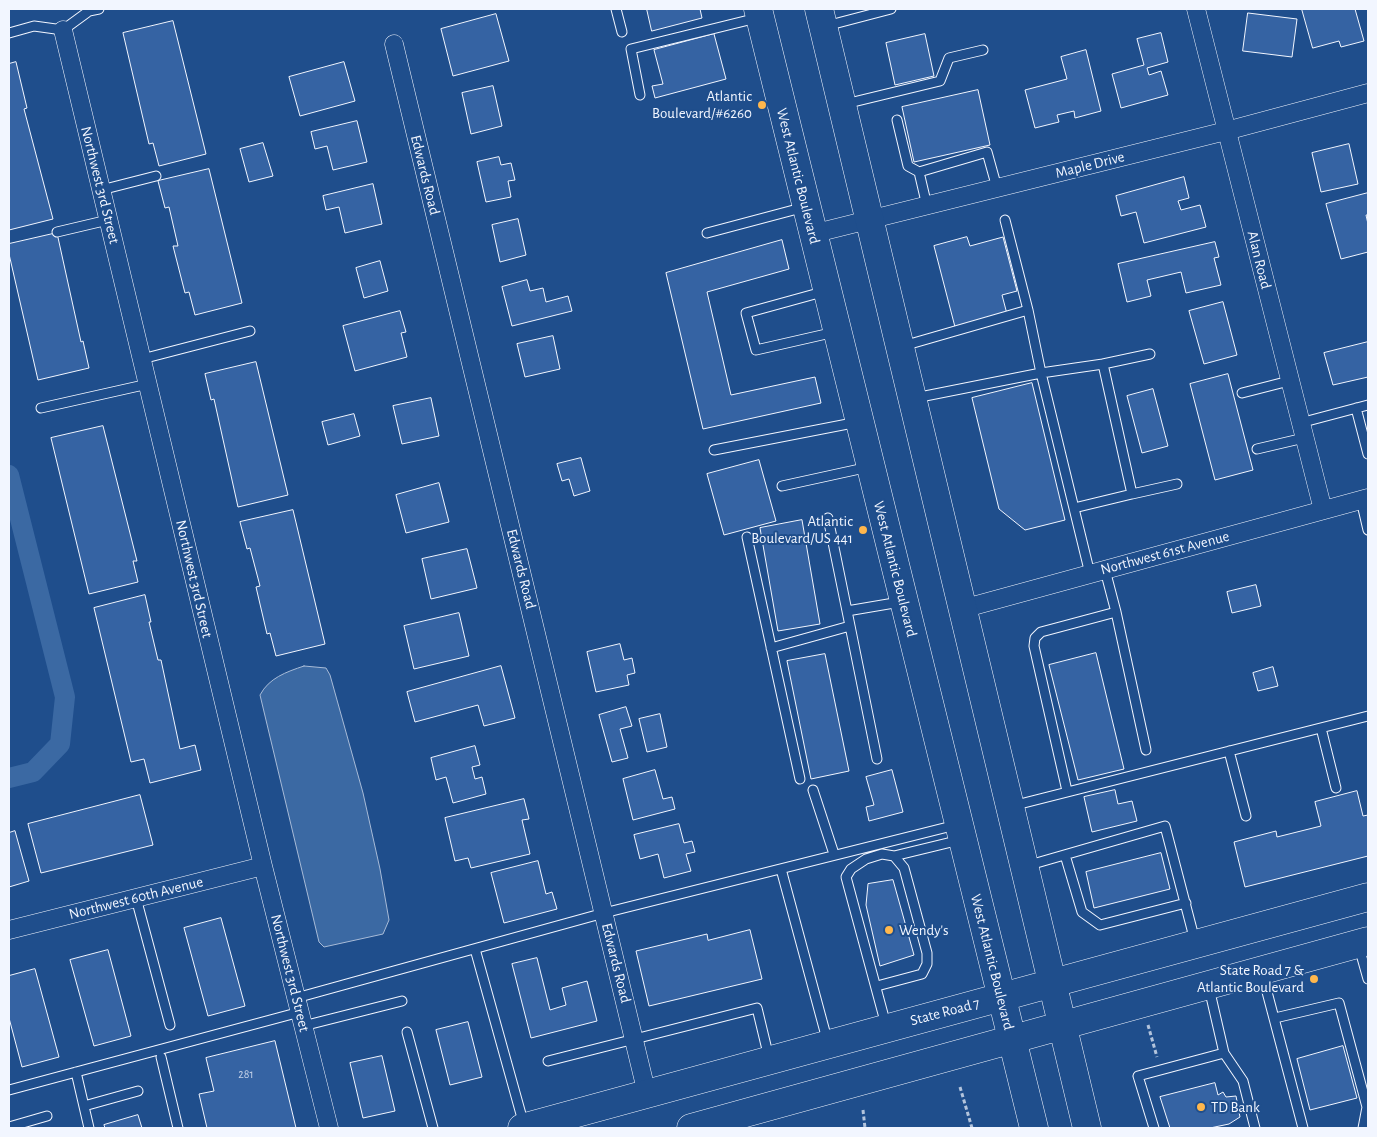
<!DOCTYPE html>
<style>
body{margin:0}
#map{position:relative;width:1377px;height:1137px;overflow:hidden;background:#1f4e8c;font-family:"Alegreya Sans",sans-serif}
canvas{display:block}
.frame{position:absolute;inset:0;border:10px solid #f2f6ff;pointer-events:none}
</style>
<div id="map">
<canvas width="1377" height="1137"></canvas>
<div class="frame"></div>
</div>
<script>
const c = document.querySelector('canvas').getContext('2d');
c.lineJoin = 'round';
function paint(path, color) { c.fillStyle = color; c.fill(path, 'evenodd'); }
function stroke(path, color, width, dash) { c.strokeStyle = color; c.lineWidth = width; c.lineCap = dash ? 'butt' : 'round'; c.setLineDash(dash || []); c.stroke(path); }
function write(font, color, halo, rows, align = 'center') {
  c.font = font + ' "Alegreya Sans",sans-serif'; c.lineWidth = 4; c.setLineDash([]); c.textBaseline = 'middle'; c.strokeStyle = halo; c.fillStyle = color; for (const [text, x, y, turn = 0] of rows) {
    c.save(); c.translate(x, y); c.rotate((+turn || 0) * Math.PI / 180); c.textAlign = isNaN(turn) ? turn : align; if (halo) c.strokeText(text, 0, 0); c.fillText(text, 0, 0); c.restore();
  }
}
const water = new Path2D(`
 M304,666L326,668L330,675L363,793L380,869L389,920L383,934L324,947L319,942L260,695C269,678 286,672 304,666Z`);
const canal = new Path2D(`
 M9,475L65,697L60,744L33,772L9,778`);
const building = new Path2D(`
 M647,9H700L702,18L652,31Z
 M1302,9H1355L1364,41L1341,47L1339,41L1313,48Z
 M1248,13L1297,19L1292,57L1243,51Z
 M496,14L509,61L453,76L441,29Z
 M173,21L206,154L159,166L153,143L149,144L123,33Z
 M1161,33L1168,62L1147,68L1149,75L1161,71L1168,95L1121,108L1112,74L1144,65L1137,39Z
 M714,34L726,79L655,98L652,86L663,84L654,50Z
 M925,34L934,76L895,85L886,43Z
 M1086,50L1101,111L1075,118L1074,111L1057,115L1059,122L1035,128L1025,90L1067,79L1061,57Z
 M16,62L27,108L24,109L53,219L9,230V64Z
 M344,62L355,101L300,116L289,77Z
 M493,86L502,126L471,134L462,93Z
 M978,90L990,145L914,162L902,107Z
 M357,121L367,162L333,170L327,146L315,149L311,132Z
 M263,143L273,176L249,182L240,149Z
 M1349,144L1358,184L1321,192L1312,153Z
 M499,157L501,165L511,163L515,180L508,181L511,197L486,202L477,162Z
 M209,169L242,303L195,315L189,292L185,293L173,246H178L169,207L165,208L158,181Z
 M1184,177L1189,198L1178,201L1181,210L1200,205L1206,227L1144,243L1136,212L1121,216L1116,196Z
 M373,184L382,224L345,233L339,207L326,210L323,196Z
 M1368,193V215H1366L1368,224V252L1341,259L1326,204Z
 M518,219L526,255L500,262L492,225Z
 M57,233L81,342L83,341L89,368L38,380L9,254V244Z
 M967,237L970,246L1003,237L1017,291L1002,295L1007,314L955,327L934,246Z
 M782,240L789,269L707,292L731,395L815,377L821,403L703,429L666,273Z
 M1215,242L1219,257L1214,258L1221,285L1186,293L1181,272L1147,280L1151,296L1127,302L1118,264Z
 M380,261L388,291L364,298L356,268Z
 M527,280L530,291L543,288L546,302L568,296L572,311L512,326L502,287Z
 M1223,302L1237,355L1204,364L1189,311Z
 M400,311L406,332L401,333L407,357L355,371L343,326Z
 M553,336L560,369L525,377L517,344Z
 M1368,342V377L1333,385L1324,353Z
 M256,362L288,495L238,507L214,399L211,400L205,374Z
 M1228,374L1253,470L1215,480L1190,384Z
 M1032,383L1065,520L1025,530L999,509L972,398Z
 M1153,389L1168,446L1142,453L1127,396Z
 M431,398L439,436L402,444L393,406Z
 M354,414L360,436L328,445L322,422Z
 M103,426L137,561H133L138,582L89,594L51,438Z
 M581,458L590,491L574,496L569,479L562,481L557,464Z
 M759,460L776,521L724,535L707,474Z
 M439,483L449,522L406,533L396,495Z
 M293,510L325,644L276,656L270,633L267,634L256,587L260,586L250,548L247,549L240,522Z
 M802,520L820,624L778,631L760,528Z
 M467,549L477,588L431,599L422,559Z
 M1256,585L1261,606L1232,613L1227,592Z
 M145,595L151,622H149L158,660H161L180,749L195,745L201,770L150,783L144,759L131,762L94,608Z
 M459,613L469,656L414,669L404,626Z
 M620,644L624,660L632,658L635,673L627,675L629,685L596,692L587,652Z
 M1096,653L1124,769L1078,780L1049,665Z
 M825,654L849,771L811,779L787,661Z
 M501,666L515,718L484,726L478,705L415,722L407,692Z
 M1273,667L1278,686L1258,691L1253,673Z
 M626,707L632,726L620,729L628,758L612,762L599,715Z
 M660,714L667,747L647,752L639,719Z
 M475,746L480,765L472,767L475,779L482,777L486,794L453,803L446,777L436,780L431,758Z
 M655,770L663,799L672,797L675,809L633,820L623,779Z
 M892,770L903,812L869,821L866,807L874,805L866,777Z
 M1115,790L1118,804L1132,801L1137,821L1092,832L1084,797Z
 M1357,791L1363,816L1368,815V856L1245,887L1234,842L1276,831L1277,837L1321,826L1315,802Z
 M140,795L153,845L41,873L28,824Z
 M524,799L529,819L522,820L530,854L471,868L468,858L455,861L445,818Z
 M679,824L684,843L692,841L695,852L686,854L691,871L664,878L658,854L640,859L634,835Z
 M15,831L29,881L9,887V833Z
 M1161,853L1170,889L1094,908L1086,872Z
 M538,861L546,894L552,892L557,909L504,923L491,873Z
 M893,880L914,955L880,966L866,905L868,884Z
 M221,918L245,1006L208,1016L184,928Z
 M750,930L762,979L649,1006L636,951L707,934L708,940Z
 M108,950L131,1036L94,1046L70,960Z
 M537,958L550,1010L566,1005L562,988L587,981L597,1021L531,1038L512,964Z
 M35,969L59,1057L22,1067L9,1018V976Z
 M468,1022L482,1077L450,1085L436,1030Z
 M275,1041L296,1128H207L199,1094L214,1091L206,1058Z
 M1343,1046L1357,1098L1310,1110L1297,1059Z
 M382,1056L395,1111L363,1118L350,1063Z
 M1215,1083L1218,1095L1223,1092L1226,1097L1236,1096L1240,1117L1229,1124L1210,1128H1170L1160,1097Z
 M138,1115L142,1128H105L104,1125Z`);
const path = new Path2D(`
 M1148,1025L1157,1057
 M960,1087L972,1128
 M863,1110L865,1128`);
const lane = new Path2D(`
 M616,9L622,32
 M826,26L891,9
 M9,33L34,26L63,30L89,11L99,9
 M640,95L631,49L757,18
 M845,104L940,81L949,58L983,50
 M897,120L908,166L919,172
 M101,190L156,176
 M927,206L919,172L987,152L997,188
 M57,232L108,220
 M707,233L805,207
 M826,291L746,313L756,350L835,332
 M1028,310L1041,373L1090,574
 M903,346L1028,310L1005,220
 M142,359L250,331
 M1103,364L1150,354
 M1242,393L1289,381
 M915,398L1041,373L1103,364L1132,494L1177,484
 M41,408L148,384
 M1356,408L1368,454
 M1300,423L1368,405
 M1257,449L1304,438
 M714,450L858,422
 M782,486L869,467
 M1361,500L1368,530
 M1074,508L1132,494
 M828,518L847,611L900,602
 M747,537L800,779
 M1105,570L1116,612
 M847,611L877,759
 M771,648L850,626
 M1321,728L1336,788
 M1229,751L1246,816
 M813,790L834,854
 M1067,791L1034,646L1035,638L1041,632L1116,612L1146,750
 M1012,806L1368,716
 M1065,855L1082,912L1100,925L1186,903
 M1026,866L1165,826L1195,941
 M781,869L828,1043
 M136,898L170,1025
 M1359,947L1368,979
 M475,949L524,1125
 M1262,973L1303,1128
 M877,986L922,974L927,964V953L904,868L894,856
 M1209,988L1224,1053L1243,1081L1255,1128
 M296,998L604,913L956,825
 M1275,1018L1339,1003L1367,1107L1363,1128
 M886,1025L846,877L851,869L866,859L882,854L894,856L960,840
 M303,1026L402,1001
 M407,1032L433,1128
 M161,1057L178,1128
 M548,1061L757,1008L769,1058
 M76,1072L89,1128
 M9,1090L300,1012
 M84,1106L138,1091
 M9,1127L47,1116
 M1154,1128L1138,1076L1224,1053`);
const street = new Path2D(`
 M1196,9L1323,510
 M63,30L263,866L329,1128
 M394,44L647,1094
 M812,234L1226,131L1368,93
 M962,609L1368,498
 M9,930L263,866`);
const primary = new Path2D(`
 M758,9L1034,1128
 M819,9L1087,1128
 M522,1128L1368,897
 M691,1128L1368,941`);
const markers = [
 [762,105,5,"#ffb74d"],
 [863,530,5,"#ffb74d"],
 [889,930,5,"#ffb74d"],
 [1314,979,5,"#ffb74d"],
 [1201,1107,5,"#ffb74d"]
];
const numberNames = [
 ["281",246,1074]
];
const poiNames = [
 ["Atlantic",752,96],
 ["Boulevard/#6260",752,113],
 ["Atlantic",853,521],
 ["Boulevard/US 441",853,538],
 ["Wendy's",899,930,"left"],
 ["State Road 7 &",1304,970],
 ["Atlantic Boulevard",1304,987],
 ["TD Bank",1211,1107,"left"]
];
const streetNames = [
 ["Maple Drive",1090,165,-14],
 ["Edwards Road",425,175,76],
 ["West Atlantic Boulevard",798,176,76],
 ["Northwest 3rd Street",100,185,76],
 ["Alan Road",1259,260,76],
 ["Northwest 61st Avenue",1165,553,-15],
 ["Edwards Road",521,569,76],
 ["West Atlantic Boulevard",895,569,76],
 ["Northwest 3rd Street",194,579,77],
 ["Northwest 60th Avenue",136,898,-14],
 ["West Atlantic Boulevard",992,962,76],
 ["Edwards Road",616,963,76],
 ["Northwest 3rd Street",290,973,76],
 ["State Road 7",945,1012,-15]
];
paint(water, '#3b69a3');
stroke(water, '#a8bbd7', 1);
stroke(canal, '#3b69a3', 20);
paint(building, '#3563a3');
stroke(building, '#f2f6ff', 1);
stroke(lane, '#f2f6ff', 11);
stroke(street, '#f2f6ff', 19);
stroke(primary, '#f2f6ff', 29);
stroke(path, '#b3c4dc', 3, [4, 2.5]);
stroke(lane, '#1f4e8c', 9);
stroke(street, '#1f4e8c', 18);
stroke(primary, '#1f4e8c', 28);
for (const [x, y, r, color] of markers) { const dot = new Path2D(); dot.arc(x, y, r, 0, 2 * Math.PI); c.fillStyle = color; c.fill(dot); stroke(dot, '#1f4e8c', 2); }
write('12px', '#c3d1e8', null, numberNames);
write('15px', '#f2f6ff', '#1f4e8c', poiNames, 'right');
write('15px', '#f2f6ff', '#1f4e8c', streetNames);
</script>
